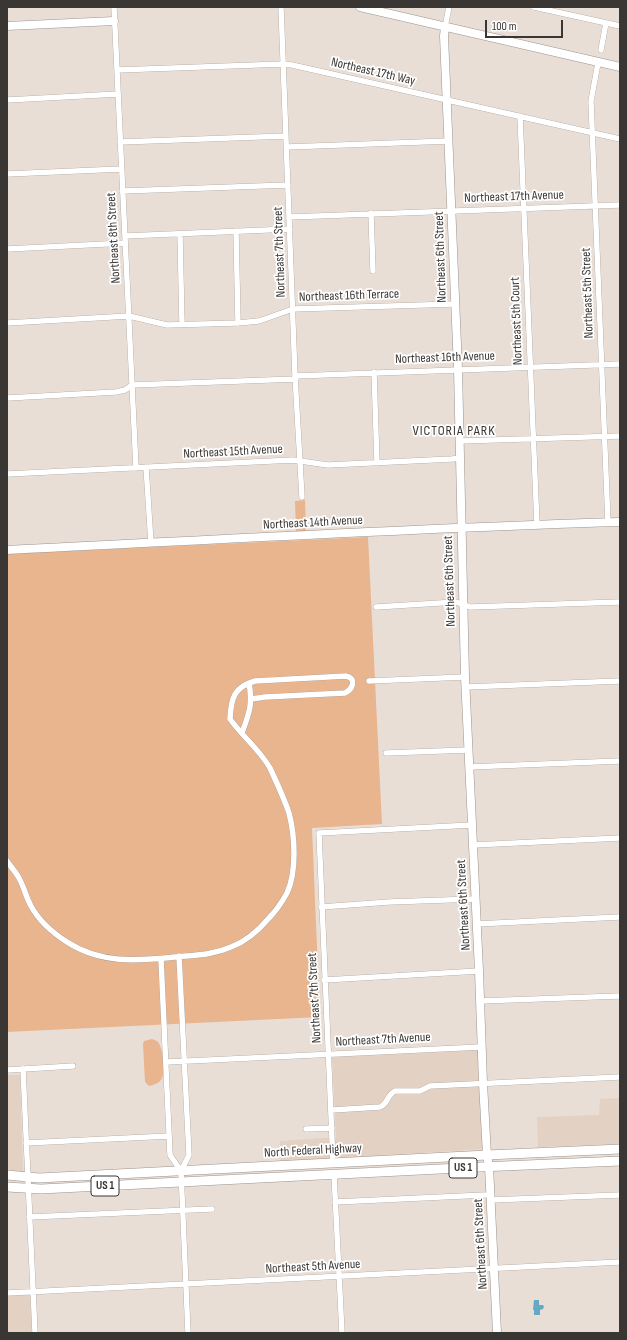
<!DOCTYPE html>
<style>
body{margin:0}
#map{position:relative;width:627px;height:1340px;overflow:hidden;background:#e9ded6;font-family:"Sofia Sans Condensed",sans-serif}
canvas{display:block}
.frame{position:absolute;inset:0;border:8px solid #3a3633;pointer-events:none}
.scale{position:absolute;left:485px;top:20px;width:78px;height:18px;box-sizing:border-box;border:2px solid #3a3633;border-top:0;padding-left:5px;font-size:12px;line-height:14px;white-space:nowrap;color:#3a3633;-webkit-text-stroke:3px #fff;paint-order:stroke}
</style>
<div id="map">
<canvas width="627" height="1340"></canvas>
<div class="frame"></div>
<div class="scale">100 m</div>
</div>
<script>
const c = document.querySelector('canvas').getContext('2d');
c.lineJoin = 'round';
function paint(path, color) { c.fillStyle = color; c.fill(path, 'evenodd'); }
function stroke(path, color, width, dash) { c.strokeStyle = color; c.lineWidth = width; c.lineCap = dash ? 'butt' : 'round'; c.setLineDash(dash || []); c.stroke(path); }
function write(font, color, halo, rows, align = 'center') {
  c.font = font + ' "Sofia Sans Condensed",sans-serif'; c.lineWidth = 3.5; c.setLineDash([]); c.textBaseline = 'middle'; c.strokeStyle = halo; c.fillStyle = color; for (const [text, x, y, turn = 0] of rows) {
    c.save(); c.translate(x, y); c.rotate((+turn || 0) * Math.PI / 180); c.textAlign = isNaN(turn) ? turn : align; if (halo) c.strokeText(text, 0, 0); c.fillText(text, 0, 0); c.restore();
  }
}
const built = new Path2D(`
 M478,1050L483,1149L281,1162L280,1141L336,1137L332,1057Z
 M7,1075H20L23,1173L7,1169Z
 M620,1098V1144L538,1147L537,1117L599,1115L600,1099Z
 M30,1294L32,1333H7V1296Z`);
const green = new Path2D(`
 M305,500L306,533H296L295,501Z
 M368,537L382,824L312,828L320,1017L7,1032V554Z
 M152,1039L157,1041C163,1046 166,1070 162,1078C160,1083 154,1085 149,1086L145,1082L143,1044L144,1041Z`);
const water = new Path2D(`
 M534,1300H539V1305H543L544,1307L543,1309L540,1310V1315H534V1310H533Z`);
const street = new Path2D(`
 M114,7L136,468
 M281,7L295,376L302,497
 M534,7L620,26
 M445,27L449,7
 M601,50L606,23
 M598,63L591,101L608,523
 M117,70L284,64L292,65L620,139
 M7,100L118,94
 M520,116L537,525
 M120,142L286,136
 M287,147L449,141
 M7,174L121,169
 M122,191L288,185
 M371,213L373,271
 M289,217L620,205
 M236,231L238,323
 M180,234L182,324
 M125,236L290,229
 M7,249L125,243
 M7,323L129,316L167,325L238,323L259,321L293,309L455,304
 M374,372L377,463
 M295,376L620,364
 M7,398L116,392L125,390L132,385L296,379
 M460,441L620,436
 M146,467L151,543
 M7,474L293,460L328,465L452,459L460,458
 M376,607L456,602L470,607L620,602
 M369,681L465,677
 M466,687L620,681
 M242,733C249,713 253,705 249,683
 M386,753L468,750
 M469,767L620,761
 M473,845L620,838
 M7,861C11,867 16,872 19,878C24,887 26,897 31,906C39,921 53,933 67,942C101,964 137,961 175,957C195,955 213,955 231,947C247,941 259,930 269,918C276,911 282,902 287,893C297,871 295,836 289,813C284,798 277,783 270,768C260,750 242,736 230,719C231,698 234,687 255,681L346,676C357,678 353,689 345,693L265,697L251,699
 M321,907L389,902L475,899
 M476,924L620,917
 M179,956L189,1155L181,1171L188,1333
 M161,959L170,1155L181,1171
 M324,980L479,971
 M480,1001L620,996
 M167,1062L481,1047
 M23,1069L35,1333
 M7,1070L73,1066
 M332,1110L380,1107C388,1104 387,1095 395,1091H420L430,1086L620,1077
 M306,1129L332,1128
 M26,1143L169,1136
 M333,1163L319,833L472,825
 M334,1174L342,1333
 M491,1200L620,1195
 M335,1202L485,1195
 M29,1217L212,1209
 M7,1293L620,1262`);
const secondary = new Path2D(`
 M360,7L620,67
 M7,26L114,21
 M445,27L444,36L458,369L465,677L479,971L483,1083L487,1155L489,1166L497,1333
 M7,550C211,540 416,528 620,522`);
const primary = new Path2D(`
 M7,1175L39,1178L487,1155L620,1149
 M7,1187L41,1189L480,1167L620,1161`);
const shields = [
 [463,1168,28],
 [105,1186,28]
];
const shieldNames = [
 ["US 1",463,1168],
 ["US 1",105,1186]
];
const streetNames = [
 ["Northeast 17th Way",373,72,13],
 ["Northeast 17th Avenue",514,197,-2],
 ["Northeast 8th Street",114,238,-93],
 ["Northeast 7th Street",280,252,-92],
 ["Northeast 6th Street",441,257,-92],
 ["Northeast 5th Street",588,293,-92],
 ["Northeast 16th Terrace",349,296,-2],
 ["Northeast 5th Court",517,321,-92],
 ["Northeast 16th Avenue",445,358,-2],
 ["Northeast 15th Avenue",233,452,-3],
 ["Northeast 14th Avenue",313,523,-3],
 ["Northeast 6th Street",450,581,-92],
 ["Northeast 6th Street",464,905,-93],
 ["Northeast 7th Street",315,998,-93],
 ["Northeast 7th Avenue",383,1040,-3],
 ["North Federal Highway",313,1151,-3],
 ["Northeast 6th Street",481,1244,-93],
 ["Northeast 5th Avenue",313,1267,-3]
];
const neighbourhoodNames = [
 ["VICTORIA PARK",454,431]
];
paint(built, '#e3d1c4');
paint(green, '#e9b58f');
paint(water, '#65a9c4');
stroke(street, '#9d938c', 6);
stroke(secondary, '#9d938c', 9);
stroke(primary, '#9d938c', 10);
stroke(street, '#fff', 5.5);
stroke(secondary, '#fff', 8);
stroke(primary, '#fff', 9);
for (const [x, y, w] of shields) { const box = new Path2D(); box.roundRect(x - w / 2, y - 10, w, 20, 3); c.fillStyle = '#fff'; c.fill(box); stroke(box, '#3a3633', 1); }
write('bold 12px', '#3a3633', null, shieldNames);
write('13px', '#3a3633', '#fff', streetNames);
c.letterSpacing = '1px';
write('14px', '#3a3633', '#fff', neighbourhoodNames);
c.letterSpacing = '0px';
</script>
